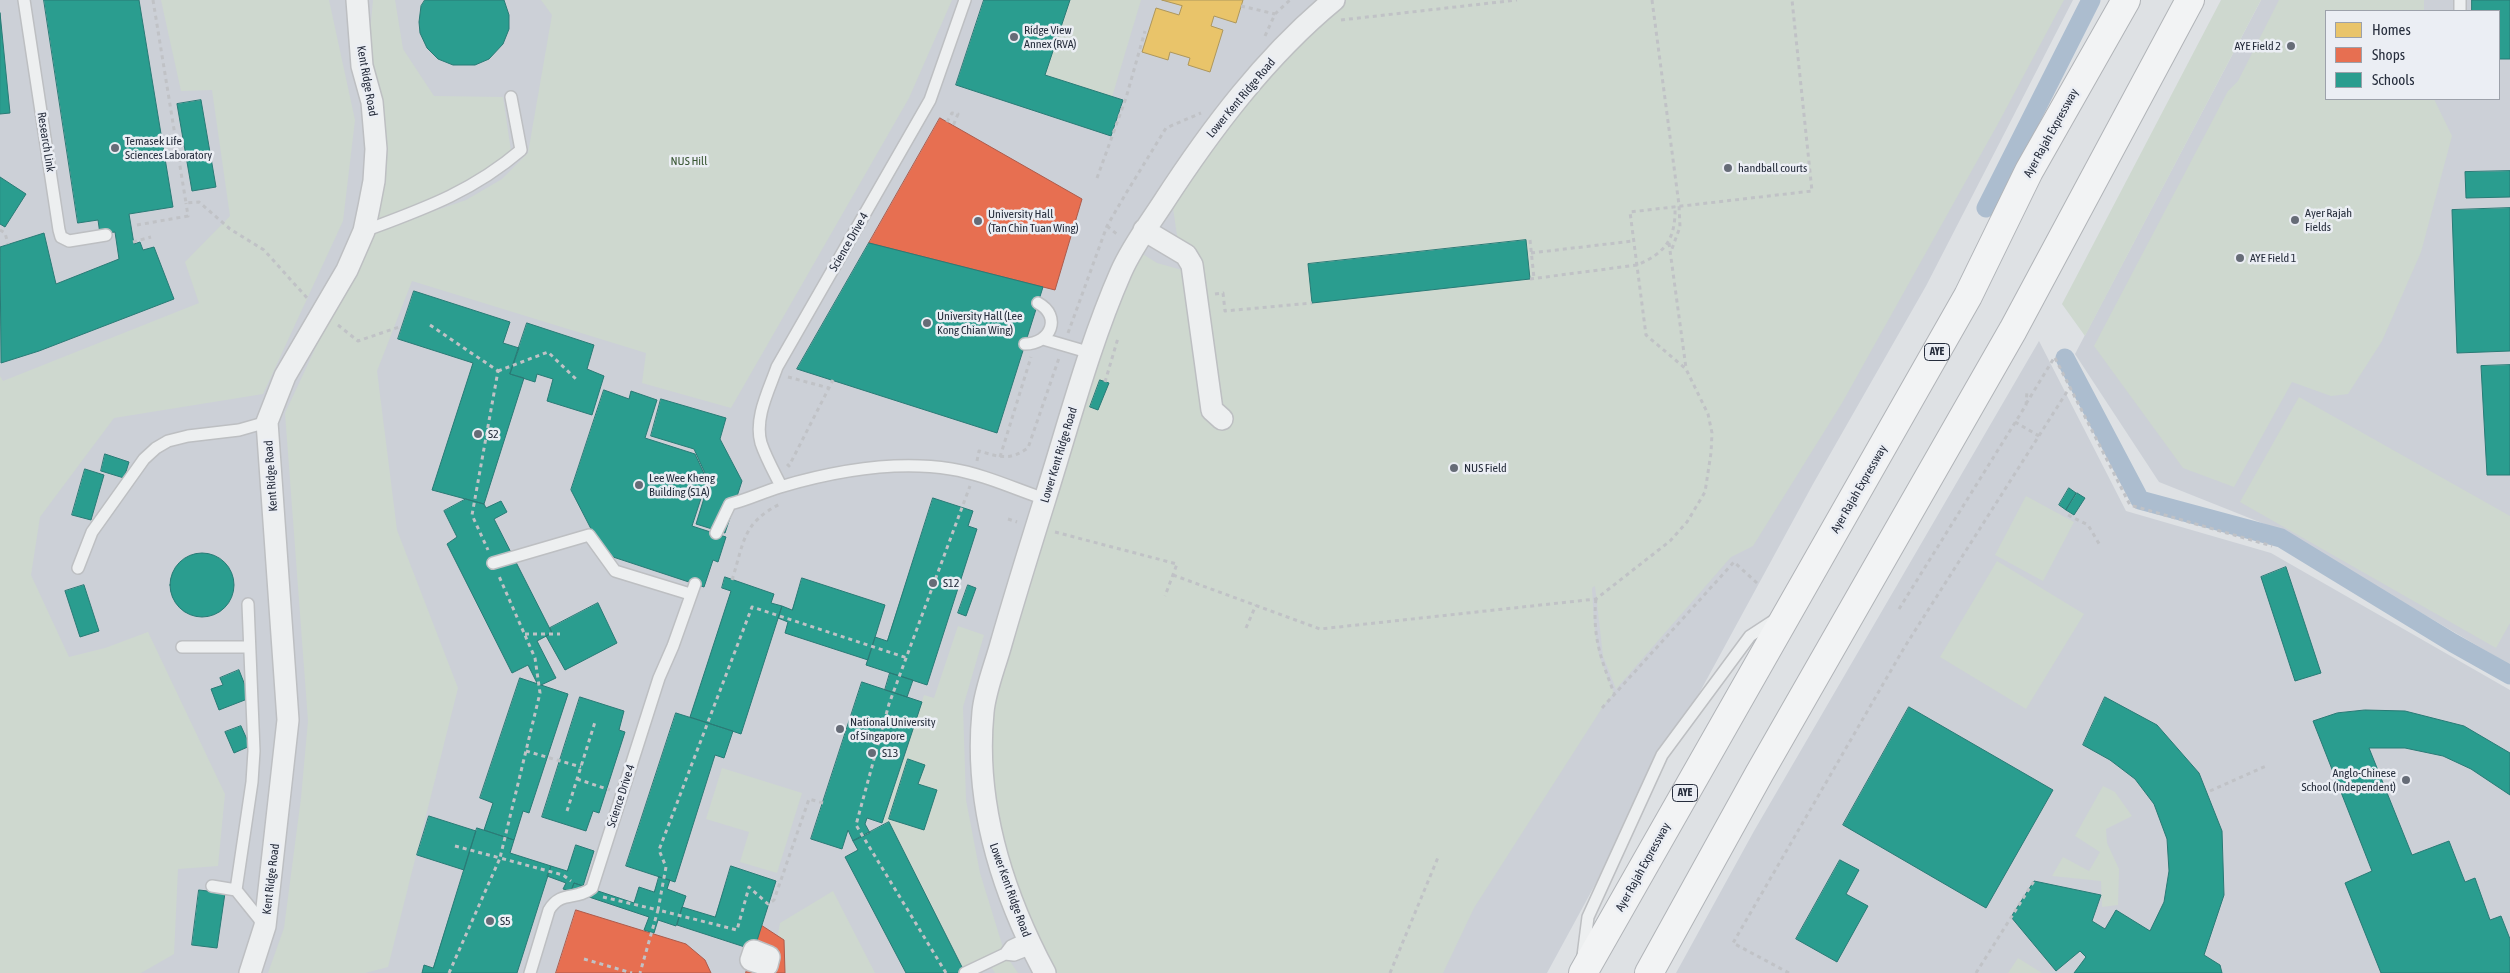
<!DOCTYPE html>
<style>
body{margin:0}
#map{position:relative;width:2510px;height:973px;overflow:hidden;background:#dee1e4;font-family:"Asap Condensed",sans-serif}
canvas{display:block}
.legend{position:absolute;left:2325px;top:10px;width:175px;height:90px;box-sizing:border-box;background:#ebeef4;border:1px solid #9ca1aa;margin:0;padding:6px 9px;list-style:none;font-size:15px;color:#262d3c}
.legend li{display:flex;align-items:center;gap:10px;height:25px}
.legend b{width:25px;border:1px solid #9ca1aa}
</style>
<div id="map">
<canvas width="2510" height="973"></canvas>
<ul class="legend">
<li><b style="height:14px;background:#e9c46a"></b>Homes</li>
<li><b style="height:14px;background:#e76f51"></b>Shops</li>
<li><b style="height:14px;background:#2a9d8f"></b>Schools</li>
</ul>
</div>
<script>
const c = document.querySelector('canvas').getContext('2d');
c.lineJoin = 'round';
function paint(path, color) { c.fillStyle = color; c.fill(path, 'evenodd'); }
function stroke(path, color, width, dash) { c.strokeStyle = color; c.lineWidth = width; c.lineCap = dash ? 'butt' : 'round'; c.setLineDash(dash || []); c.stroke(path); }
function write(font, color, halo, rows, align = 'center') {
  c.font = font + ' "Asap Condensed",sans-serif'; c.lineWidth = 5; c.setLineDash([]); c.textBaseline = 'middle'; c.strokeStyle = halo; c.fillStyle = color; for (const [text, x, y, turn = 0] of rows) {
    c.save(); c.translate(x, y); c.rotate((+turn || 0) * Math.PI / 180); c.textAlign = isNaN(turn) ? turn : align; if (halo) c.strokeText(text, 0, 0); c.fillText(text, 0, 0); c.restore();
  }
}
const built = new Path2D(`
 M0,0H2073L1926,286L1813,484L1547,973H0Z
 M2261,0H2510V665L2282,531L2159,482L2075,354ZM2326,11H2499V99H2326Z
 M2039,341L2126,511L2271,553L2510,690V973H1676L1754,831Z`);
const green = new Path2D(`
 M161,0H329L355,120L343,221L263,394L114,418L40,517L31,575L69,657L105,648L148,632L225,794L218,866L178,869L174,954L141,973H0V376L3,381L199,303L185,262L230,216L212,90L181,91Z
 M373,0H395L403,49L434,96L503,97L511,151L458,190L372,221L365,235L466,200L502,179L528,153L552,15L541,0H952L909,98L731,408L642,383L646,353L412,281L377,371L397,530L458,688L388,967L365,973H268L284,928L301,798L308,721L285,413L360,253L381,173L367,66Z
 M1070,0H1141L1112,97L1045,75Z
 M1341,0H2064L2000,120L1842,403L1753,546L1731,557L1616,689L1603,656L1595,586L1592,588L1594,623L1599,655L1614,693L1602,708L1474,908L1443,973H1045L1010,896L983,711L1133,248L1157,263L1182,270L1171,194L1217,124Z
 M2221,0H2261L2085,336L2062,304Z
 M2279,0H2424V11H2326V99H2434L2452,136L2421,252L2382,341L2348,394L2331,396L2292,382L2234,487L2183,468L2094,346L2228,91L2238,81Z
 M2299,397L2510,516V623L2496,648L2240,502Z
 M2026,496L2074,522L2043,581L1995,555Z
 M1997,561L2084,614L2026,709L1940,657Z
 M958,626L984,635L963,707L966,800L980,873L1005,954L1018,973H995L988,962L965,973L889,822L882,823L924,695L934,698Z
 M722,768L802,793L777,873L740,862L749,832L706,819Z
 M2103,786L2115,792L2132,816L2106,829L2107,843L2119,869L2118,905L2102,907L2101,881L2052,876L2063,857L2089,871L2100,852L2075,836Z
 M833,891L875,973H780L774,957L780,923Z
 M2018,958L2042,973H2008Z`);
const homes = new Path2D(`
 M1162,0H1243L1236,23L1214,16L1211,26L1223,30L1210,72L1188,65L1190,58L1170,52L1168,60L1142,52L1156,8L1179,15L1182,6Z`);
const shops = new Path2D(`
 M940,118L1082,199L1055,290L869,243Z
 M576,910L686,944L705,960L711,973H556Z
 M761,925L784,940L785,973H746Z`);
const schools = new Path2D(`
 M44,0H139L173,207L129,214L134,244L140,242L143,250L154,247L174,299L39,351L1,363L0,247L44,233L56,284L119,259L115,232L100,234L98,220L78,223Z
 M425,0H504L509,15V29L503,44L489,59L475,65H453L438,59L427,48L420,33L419,22L421,6Z
 M984,0H1070L1045,75L1123,100L1111,136L956,85Z
 M2472,0H2510V59H2499V11H2472Z
 M0,13L10,113L0,114Z
 M201,100L216,187L192,191L177,104Z
 M2510,171V197L2466,198L2465,172Z
 M0,177L26,194L5,227L0,224Z
 M2510,208V351L2457,353L2452,210Z
 M1526,240L1530,279L1312,303L1308,264Z
 M869,243L1043,287L997,433L797,369Z
 M414,291L510,322L503,343L519,348L510,374L524,378L484,504L432,490L473,363L398,339Z
 M527,323L594,345L587,369L604,376L592,415L547,401L553,379L537,374L535,382L510,374Z
 M2510,365V475H2487L2481,366Z
 M1100,380L1109,383L1098,410L1090,407Z
 M604,390L629,399L631,391L657,400L645,438L695,454L707,480L692,526L726,537L718,562L713,560L704,587L604,554L571,490Z
 M661,399L726,418L720,439L742,481L725,533L696,524L709,482L694,449L651,436Z
 M105,454L129,462L124,478L101,471Z
 M85,469L104,475L91,520L72,515Z
 M2069,488L2076,493L2066,510L2059,505Z
 M2077,493L2085,498L2074,515L2066,510Z
 M933,498L973,511L968,526L977,529L927,685L866,665L875,637L887,641Z
 M466,499L484,504L486,508L501,501L507,512L494,519L552,633L537,641L556,678L541,685L537,683L528,665L512,673L447,544L457,537L444,511Z
 M170 585a32 32 0 1 1 64 0a32 32 0 1 1-64 0Z
 M2286,567L2321,673L2295,681L2261,577Z
 M725,577L774,594L771,603L782,606L741,734L690,717L731,591L722,588Z
 M802,578L885,605L868,660L785,633L788,622L778,618L782,606L792,610Z
 M84,585L99,631L80,637L65,591Z
 M968,585L976,588L966,616L958,613Z
 M598,603L617,643L565,670L546,636L552,633L550,628Z
 M239,670L250,698L219,710L211,689L223,685L220,678Z
 M890,673L913,680L907,697L885,690Z
 M520,678L568,694L529,813L523,811L514,840L484,830L493,803L480,798Z
 M862,682L922,702L882,823L867,818L865,824L870,833L853,841L848,830L842,849L811,839Z
 M580,697L624,711L619,730L625,732L599,813L593,811L586,831L542,817Z
 M2105,697L2157,725L2199,773L2222,831L2224,895L2204,955L2220,965L2222,973H2074L2086,957L2080,951L2056,971L2011,917L2034,881L2101,895L2092,921L2105,929L2116,910L2150,931L2164,902L2169,871L2167,839L2154,804L2135,779L2110,760L2083,745Z
 M1909,707L2053,790L1986,908L1843,825Z
 M2365,710L2405,711L2464,726L2510,753V795L2471,769L2443,756L2405,748H2369L2412,855L2449,841L2465,882L2475,878L2490,920L2501,916L2510,939V973H2381L2345,883L2372,871L2313,721L2337,713Z
 M676,713L733,731L724,758L715,755L675,882L626,866Z
 M241,726L250,746L234,753L225,732Z
 M908,759L925,765L918,784L937,790L924,830L889,819Z
 M429,816L476,831L464,870L417,855Z
 M889,822L965,973H906L845,857L858,850L853,841Z
 M477,828L514,840L510,853L551,866L517,973H422L424,965L433,968Z
 M576,845L594,851L583,886L574,883L571,891L563,889L566,883L547,876L551,866L567,871Z
 M1840,860L1859,870L1846,894L1868,906L1837,962L1796,939Z
 M731,866L776,881L754,950L677,925L682,907L715,917Z
 M659,877L670,880L667,889L686,896L676,926L658,920L654,933L644,930L649,917L571,891L574,883L634,903L639,887L654,892Z
 M199,890L225,893L217,948L192,945Z`);
const canal = new Path2D(`
 M1986,208L2091,0
 M2065,358L2140,500L2281,538L2453,643L2510,675`);
const path = new Path2D(`
 M153,0L186,203L199,202L230,229L264,250L308,299
 M1652,0L1679,205L1680,227L1670,254
 M1241,6L1275,14
 M1341,20L1517,0
 M1265,36L1275,14L1290,0
 M947,122L952,113L958,114L953,126
 M1097,178L1126,98L1145,31
 M137,225L188,216L186,203
 M1107,226L1118,235
 M0,230L5,233L8,244
 M1530,240L1534,278
 M133,242L151,237
 M1669,243L1686,368
 M1531,253L1633,241
 M1530,279L1637,265C1666,253 1676,238 1675,206
 M1215,294L1223,293L1225,311L1312,303
 M338,325L358,341L399,327
 M430,325L498,371L472,515L488,550
 M1068,333L1107,226L1125,195L1166,128L1201,113
 M2055,358L2130,505L2272,546
 M498,371L548,352L578,381
 M788,377L829,388
 M1105,382L1118,338
 M2026,404L2054,358
 M2015,422L2039,436
 M1000,457L1031,357
 M977,461L979,451C1000,457 1009,461 1028,448L1059,358
 M787,464L789,466L833,380
 M2068,515L2088,525L2101,547
 M1008,519L1017,522
 M1055,532L1177,564L1165,596
 M1173,575L1320,629L1596,599L1670,541L1687,522L1705,492L1711,453L1712,433L1708,414L1686,369L1646,335L1630,212L1812,191L1792,0
 M732,580C744,543 742,523 780,504
 M1596,599C1592,636 1601,659 1614,693
 M1899,609L2026,405L2027,391
 M1246,628L1256,605
 M525,634H560
 M1602,708L1734,562L1757,583
 M526,751L581,767
 M577,779L610,790
 M2210,791L2266,766
 M823,803L809,799L774,900L768,904L749,887L737,930L658,910L666,867L659,850L752,607L907,658
 M567,811L595,722
 M455,846L500,858L540,693L535,658L498,574
 M603,897L658,910L640,973
 M584,959L632,973
 M449,973L500,858L563,875L571,881
 M946,973L856,825L889,704L970,486
 M1390,973L1439,855
 M1789,973L1733,943L1904,648L2070,387
 M1976,973L2034,881`);
const lane = new Path2D(`
 M24,0L59,230L61,237L69,241L106,235
 M2460,0V11
 M364,231C423,209 472,192 521,150L511,97
 M1043,339L1091,353
 M1025,344C1051,344 1062,316 1038,303
 M781,486C774,472 766,458 761,443C754,418 769,390 777,367L930,100L965,0
 M716,533L730,504C747,500 763,492 780,487C834,471 894,460 951,469C983,474 1015,489 1045,499
 M493,563L589,535L615,571L690,594
 M78,568L92,532L144,459L156,448L168,441L188,436L239,430L267,422
 M182,647H249
 M212,886L236,890L265,926
 M236,890L252,782L254,751L248,604
 M1028,938L1011,946L1005,954L1014,955L1032,948
 M1583,956L1588,917L1662,755L1750,636L1776,619
 M530,973L549,910C561,890 576,901 592,888L659,678L673,646L695,584
 M965,973L1005,954`);
const street = new Path2D(`
 M1144,230L1186,255L1192,265L1212,410L1222,419
 M754,951L769,957L767,965L751,960Z
 M250,973L265,926L288,720L267,422L285,376L347,270L364,231L369,207L374,181L376,149L372,102L362,66L357,0
 M1045,973C1003,894 974,803 983,712C985,690 995,666 1001,644C1015,595 1030,547 1045,499C1069,423 1089,345 1121,272C1132,247 1148,226 1163,203C1211,129 1266,56 1334,0`);
const highway = new Path2D(`
 M1583,973L1968,296L2029,171L2126,0
 M1649,973L1759,774L2013,330L2190,0`);
const markers = [
 [1014,37,5,"#666c77"],
 [2291,46,5,"#666c77"],
 [115,148,5,"#666c77"],
 [1728,168,5,"#666c77"],
 [2295,220,5,"#666c77"],
 [978,221,5,"#666c77"],
 [2240,258,5,"#666c77"],
 [927,323,5,"#666c77"],
 [478,434,5,"#666c77"],
 [1454,468,5,"#666c77"],
 [639,485,5,"#666c77"],
 [933,583,5,"#666c77"],
 [840,729,5,"#666c77"],
 [872,753,5,"#666c77"],
 [2406,780,5,"#666c77"],
 [490,921,5,"#666c77"]
];
const shields = [
 [1937,352,25],
 [1685,793,25]
];
const shieldNames = [
 ["AYE",1937,352],
 ["AYE",1685,793]
];
const poiNames = [
 ["Ridge View",1024,30],
 ["Annex (RVA)",1024,44],
 ["AYE Field 2",2281,46,"right"],
 ["Temasek Life",125,141],
 ["Sciences Laboratory",125,155],
 ["handball courts",1738,168],
 ["Ayer Rajah",2305,213],
 ["Fields",2305,227],
 ["University Hall",988,214],
 ["(Tan Chin Tuan Wing)",988,228],
 ["AYE Field 1",2250,258],
 ["University Hall (Lee",937,316],
 ["Kong Chian Wing)",937,330],
 ["S2",488,434],
 ["NUS Field",1464,468],
 ["Lee Wee Kheng",649,478],
 ["Building (S1A)",649,492],
 ["S12",943,583],
 ["National University",850,722],
 ["of Singapore",850,736],
 ["S13",882,753],
 ["Anglo-Chinese",2396,773,"right"],
 ["School (Independent)",2396,787,"right"],
 ["S5",500,921]
];
const streetNames = [
 ["Kent Ridge Road",367,81,80],
 ["Lower Kent Ridge Road",1241,98,-50],
 ["Ayer Rajah Expressway",2051,133,-61],
 ["Research Link",46,142,81],
 ["Science Drive 4",849,242,-60],
 ["Lower Kent Ridge Road",1059,455,-73],
 ["Kent Ridge Road",271,476,-94],
 ["Ayer Rajah Expressway",1859,489,-60],
 ["Science Drive 4",621,796,-72],
 ["Ayer Rajah Expressway",1643,867,-61],
 ["Kent Ridge Road",271,879,-83],
 ["Lower Kent Ridge Road",1010,890,70]
];
const parkNames = [
 ["NUS Hill",689,161]
];
paint(built, '#ccd0d7');
paint(green, '#ced8cf');
paint(homes, '#e9c46a');
stroke(homes, '#ae975c', 1);
paint(shops, '#e76f51');
stroke(shops, '#ad5b4b', 1);
paint(schools, '#2a9d8f');
stroke(schools, '#297b76', 1);
stroke(canal, '#acbdcf', 19);
stroke(lane, '#bdbfc2', 14);
stroke(street, '#bdbfc2', 24);
stroke(highway, '#b1b4b8', 30);
stroke(path, '#c0c2c6', 3, [4, 4]);
stroke(lane, '#edeff0', 11);
stroke(street, '#edeff0', 21);
stroke(highway, '#f2f3f4', 28);
for (const [x, y, r, color] of markers) { const dot = new Path2D(); dot.arc(x, y, r, 0, 2 * Math.PI); c.fillStyle = color; c.fill(dot); stroke(dot, '#ebeef4', 2); }
for (const [x, y, w] of shields) { const box = new Path2D(); box.roundRect(x - w / 2, y - 8.5, w, 17, 4); c.fillStyle = '#ebeef4'; c.fill(box); stroke(box, '#262d3c', 1); }
write('bold 11px', '#262d3c', null, shieldNames);
write('12px', '#262d3c', '#ebeef4', poiNames, 'left');
write('12px', '#262d3c', '#ebeef4', streetNames);
write('12px', '#3a5734', '#ebeef4', parkNames);
</script>
